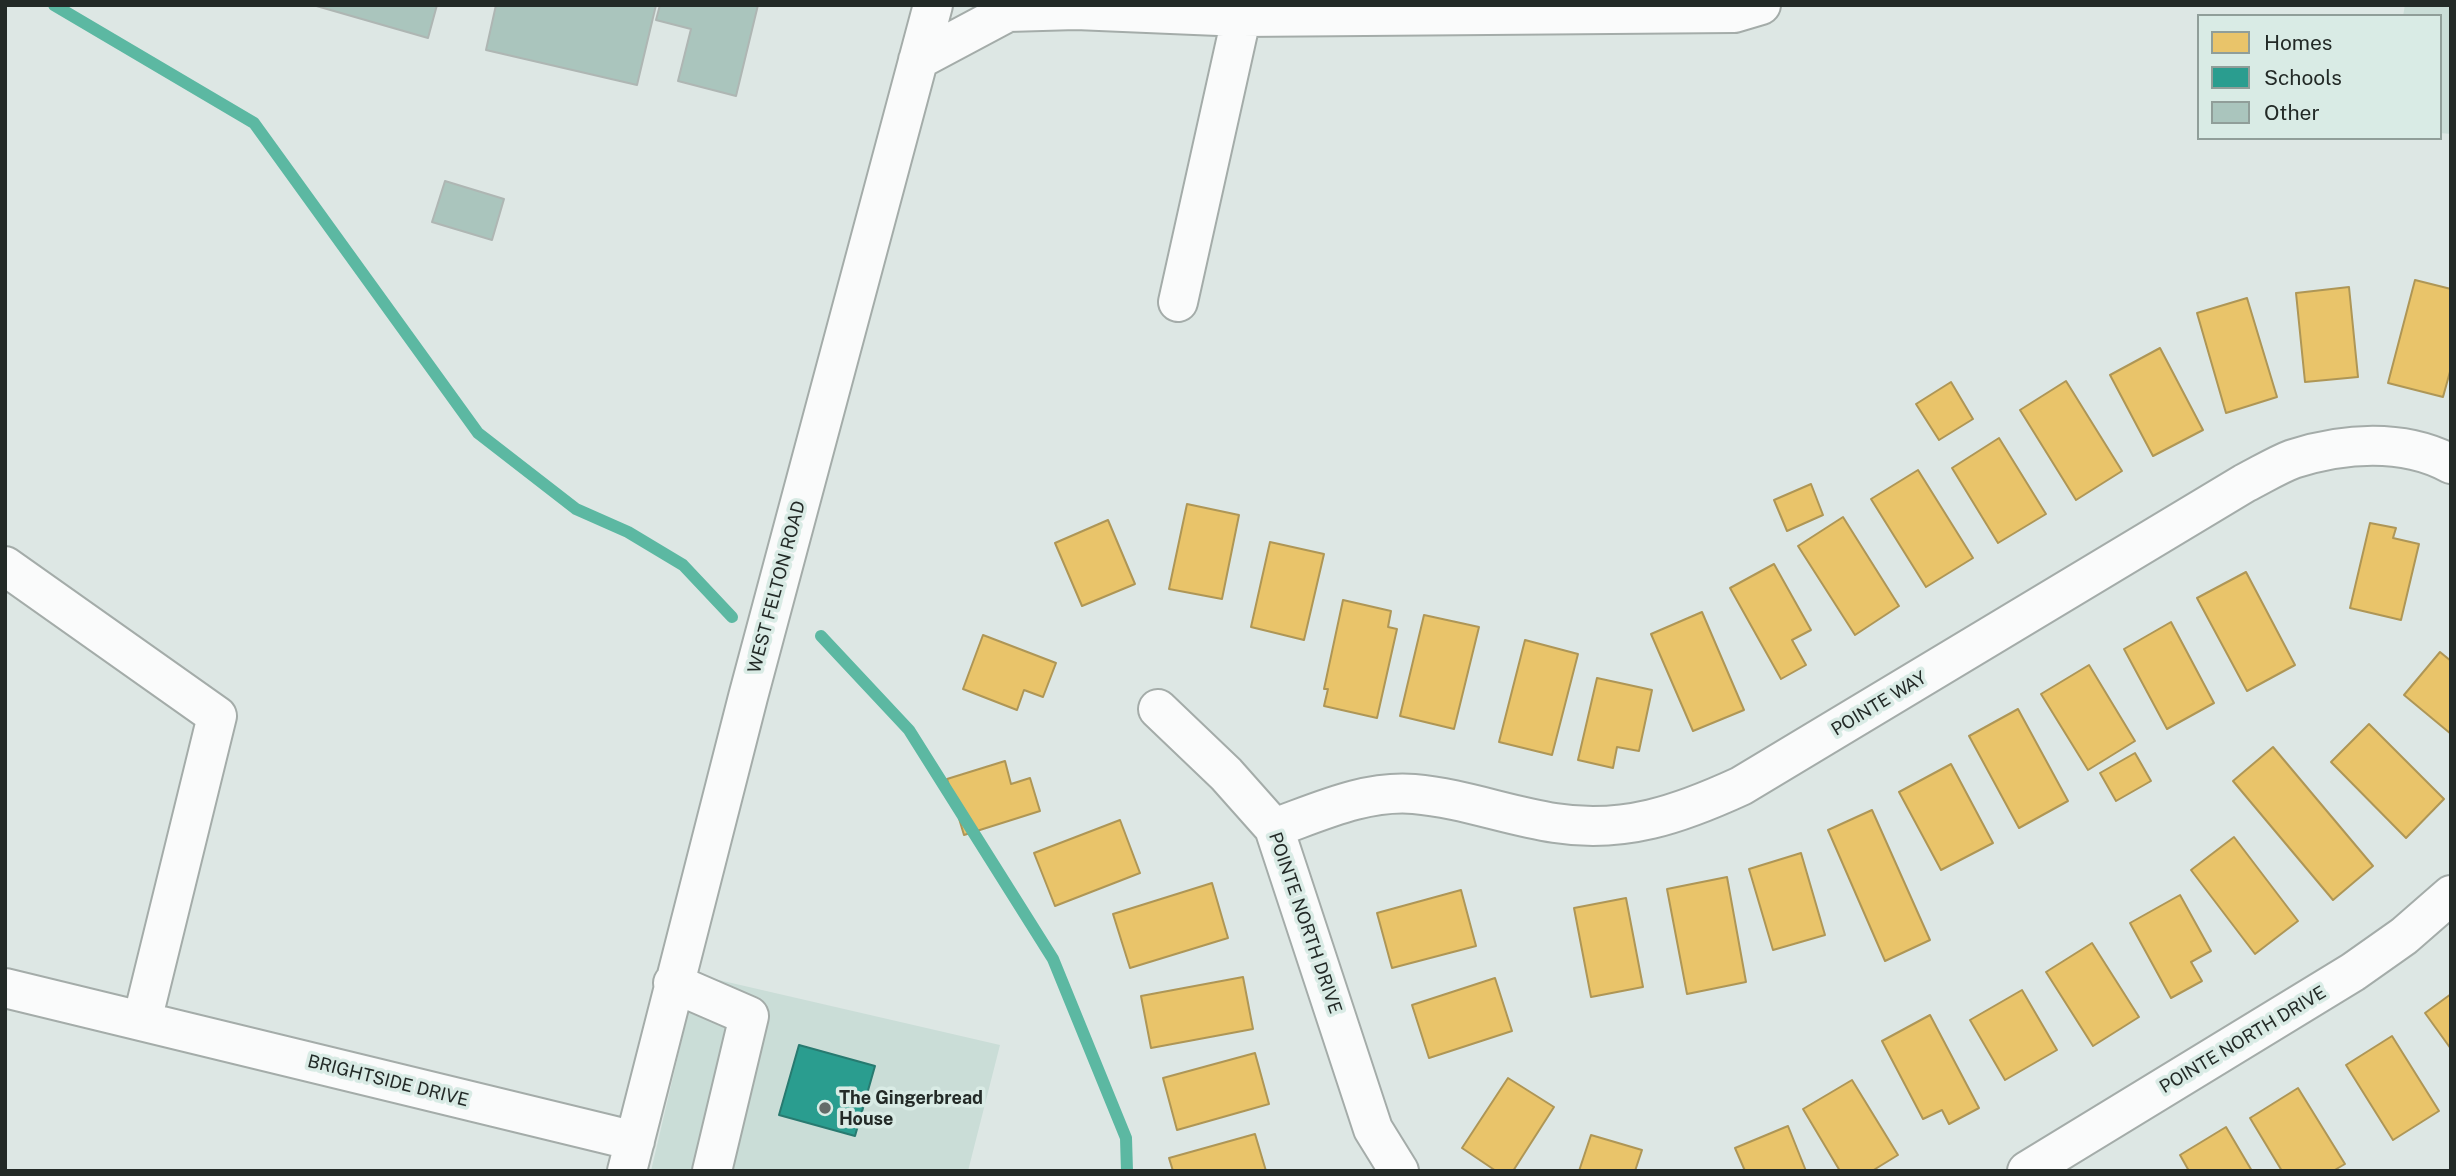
<!DOCTYPE html>
<style>
body{margin:0}
#map{position:relative;width:2456px;height:1176px;overflow:hidden;background:#dde7e4;font-family:"Public Sans",sans-serif}
canvas{display:block}
.frame{position:absolute;inset:0;border:7px solid #232a27;pointer-events:none}
.legend{position:absolute;left:2197px;top:14px;width:245px;height:126px;box-sizing:border-box;background:#d9ebe5;border:2px solid #909e99;margin:0;padding:9px 12px;list-style:none;font-size:21px;color:#232a27}
.legend li{display:flex;align-items:center;gap:14px;height:35px}
.legend b{width:35px;border:2px solid #909e99}
</style>
<div id="map">
<canvas width="2456" height="1176"></canvas>
<div class="frame"></div>
<ul class="legend">
<li><b style="height:19px;background:#e9c46a"></b>Homes</li>
<li><b style="height:19px;background:#2a9d8f"></b>Schools</li>
<li><b style="height:19px;background:#aac5bd"></b>Other</li>
</ul>
</div>
<script>
const c = document.querySelector('canvas').getContext('2d');
c.lineJoin = 'round';
function paint(path, color) { c.fillStyle = color; c.fill(path, 'evenodd'); }
function stroke(path, color, width, dash) { c.strokeStyle = color; c.lineWidth = width; c.lineCap = dash ? 'butt' : 'round'; c.setLineDash(dash || []); c.stroke(path); }
function write(font, color, halo, rows, align = 'center') {
  c.font = font + ' "Public Sans",sans-serif'; c.lineWidth = 7; c.setLineDash([]); c.textBaseline = 'middle'; c.strokeStyle = halo; c.fillStyle = color; for (const [text, x, y, turn = 0] of rows) {
    c.save(); c.translate(x, y); c.rotate((+turn || 0) * Math.PI / 180); c.textAlign = isNaN(turn) ? turn : align; if (halo) c.strokeText(text, 0, 0); c.fillText(text, 0, 0); c.restore();
  }
}
const built = new Path2D(`
 M2405,5H2451V134L2440,133V16H2403Z
 M697,975L1000,1045L968,1171H651Z`);
const homes = new Path2D(`
 M2415,280L2451,289V368L2443,397L2388,383Z
 M2349,287L2358,377L2305,382L2296,293Z
 M2247,298L2277,397L2226,413L2197,313Z
 M2160,348L2203,430L2153,456L2110,375Z
 M2066,381L2122,471L2076,500L2020,410Z
 M1951,382L1973,419L1939,440L1916,404Z
 M1999,438L2046,514L1998,543L1952,468Z
 M1918,470L1973,558L1926,587L1871,499Z
 M1811,484L1823,515L1787,531L1774,500Z
 M1187,504L1239,515L1222,599L1169,589Z
 M1843,517L1899,606L1855,635L1798,546Z
 M1108,520L1135,584L1082,606L1055,543Z
 M2370,523L2396,528L2393,538L2419,544L2401,620L2350,608Z
 M1270,542L1324,554L1304,640L1251,627Z
 M1774,564L1811,630L1792,640L1806,665L1781,679L1730,588Z
 M2246,572L2295,665L2247,691L2197,598Z
 M1343,600L1391,611L1388,627L1397,629L1377,718L1324,706L1328,689H1324Z
 M1702,612L1744,710L1693,731L1651,634Z
 M1424,615L1479,627L1454,729L1400,716Z
 M2171,622L2214,703L2167,729L2124,649Z
 M983,635L1056,663L1043,697L1024,690L1017,710L963,689Z
 M1525,640L1578,654L1552,755L1499,742Z
 M2440,652L2451,661V734L2404,695Z
 M2089,665L2135,741L2088,770L2041,694Z
 M1597,678L1652,690L1639,751L1617,747L1613,768L1578,760Z
 M2018,709L2068,801L2019,828L1969,736Z
 M2369,724L2444,799L2406,838L2331,762Z
 M2273,747L2373,866L2333,900L2233,781Z
 M2135,753L2151,781L2116,801L2100,773Z
 M1005,761L1011,784L1030,778L1040,811L964,835L947,779Z
 M1951,764L1993,843L1941,870L1899,792Z
 M1872,810L1930,940L1885,961L1828,830Z
 M1120,820L1140,873L1055,906L1034,853Z
 M2234,837L2298,921L2255,954L2191,870Z
 M1801,853L1825,935L1773,950L1749,869Z
 M1727,877L1746,982L1687,994L1667,889Z
 M1212,883L1228,938L1130,968L1113,914Z
 M1461,890L1476,946L1392,968L1377,913Z
 M2180,895L2211,951L2191,962L2202,981L2171,998L2130,923Z
 M1626,898L1643,987L1591,997L1574,908Z
 M2092,943L2139,1017L2093,1046L2046,972Z
 M1243,977L1253,1029L1151,1048L1141,996Z
 M1495,978L1512,1031L1429,1058L1412,1005Z
 M2022,990L2057,1050L2005,1080L1970,1020Z
 M2451,994V1049L2425,1013Z
 M1930,1015L1979,1108L1949,1124L1942,1110L1923,1119L1882,1041Z
 M2392,1036L2439,1111L2393,1140L2346,1065Z
 M1255,1053L1269,1104L1177,1130L1163,1078Z
 M1508,1078L1554,1107L1513,1171H1496L1462,1148Z
 M1852,1080L1898,1155L1872,1171H1840L1803,1109Z
 M2298,1088L2345,1164L2333,1171H2282L2250,1118Z
 M1788,1126L1806,1171H1745L1735,1148Z
 M2226,1127L2252,1171H2189L2180,1155Z
 M1255,1134L1266,1171H1173L1169,1158Z
 M1591,1135L1642,1150L1635,1171H1579Z`);
const schools = new Path2D(`
 M799,1045L875,1066L855,1136L779,1115Z`);
const stream = new Path2D(`
 M54,5L254,123L478,433L576,509L628,532L683,565L732,617
 M821,636L909,730L1053,959L1126,1138L1127,1171`);
const building = new Path2D(`
 M313,5H437L428,38Z
 M496,5H656L637,85L486,50Z
 M660,5H758L736,96L678,81L691,29L656,20Z
 M445,181L504,199L492,240L432,222Z`);
const minor = new Path2D(`
 M1076,10L1242,17L1734,13L1761,5
 M918,60L1008,12L1076,10L1070,5
 M1178,302L1244,5
 M5,566L217,716L142,1021
 M1158,709L1226,774L1274,828L1373,1129L1399,1171
 M1274,828C1319,812 1365,790 1414,794C1462,798 1508,816 1555,823C1624,834 1680,814 1741,786L2245,483C2261,475 2277,465 2293,459C2343,443 2403,438 2451,464
 M673,983L749,1016L712,1171
 M5,988L635,1141
 M627,1171L748,697L933,5
 M2027,1171L2353,972L2404,936L2451,895`);
const markers = [
 [825,1108,7,"#646c69"]
];
const streetNames = [
 ["WEST FELTON ROAD",777,587,-75],
 ["POINTE WAY",1879,704,-31],
 ["POINTE NORTH DRIVE",1305,923,71],
 ["POINTE NORTH DRIVE",2243,1040,-31],
 ["BRIGHTSIDE DRIVE",388,1081,14]
];
const poiNames = [
 ["The Gingerbread",839,1098],
 ["House",839,1119]
];
paint(built, '#caddd7');
paint(homes, '#e9c46a');
stroke(homes, '#ae9656', 2);
paint(schools, '#2a9d8f');
stroke(schools, '#287a70', 2);
stroke(stream, '#5cb8a2', 12);
paint(building, '#aac5bd');
stroke(building, '#aeb6b3', 2);
stroke(minor, '#a4aca9', 42);
stroke(minor, '#fafbfb', 38);
for (const [x, y, r, color] of markers) { const dot = new Path2D(); dot.arc(x, y, r, 0, 2 * Math.PI); c.fillStyle = color; c.fill(dot); stroke(dot, '#d9ebe5', 2.5); }
write('18px', '#232a27', '#d9ebe5', streetNames);
write('bold 18px', '#232a27', '#d9ebe5', poiNames, 'left');
</script>
